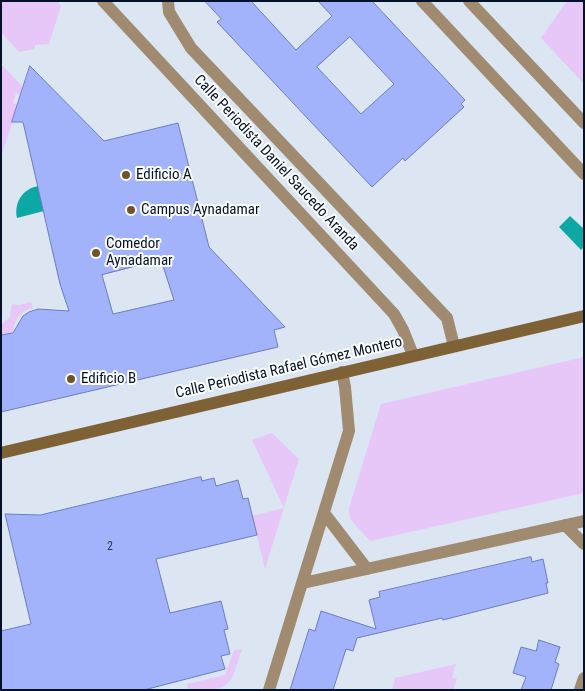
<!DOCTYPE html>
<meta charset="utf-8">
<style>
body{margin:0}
#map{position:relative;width:585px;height:691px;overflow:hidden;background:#dbe6f2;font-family:"Roboto Condensed",sans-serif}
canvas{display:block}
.frame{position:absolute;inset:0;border:2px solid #021229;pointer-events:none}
</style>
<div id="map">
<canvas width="585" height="691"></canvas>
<div class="frame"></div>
</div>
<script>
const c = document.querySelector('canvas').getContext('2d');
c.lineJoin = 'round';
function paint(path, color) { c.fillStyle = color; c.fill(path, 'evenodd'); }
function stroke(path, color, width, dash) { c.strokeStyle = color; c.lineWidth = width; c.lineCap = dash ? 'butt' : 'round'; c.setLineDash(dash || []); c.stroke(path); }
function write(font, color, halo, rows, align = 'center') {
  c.font = font + ' "Roboto Condensed",sans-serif'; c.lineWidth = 4; c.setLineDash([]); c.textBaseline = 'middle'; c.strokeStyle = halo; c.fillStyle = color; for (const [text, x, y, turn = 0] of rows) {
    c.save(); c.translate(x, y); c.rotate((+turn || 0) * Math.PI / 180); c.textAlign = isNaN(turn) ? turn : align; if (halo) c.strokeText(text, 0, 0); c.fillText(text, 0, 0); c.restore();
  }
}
const green = new Path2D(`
 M1,1H58L61,6L49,44L35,45V49L19,52L1,32Z
 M567,1H584V84L541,38Z
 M1,64L23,87L21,95L16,93L13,103L18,105L1,157Z
 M31,302L33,308C21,310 14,320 13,332L1,335V325L10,317L12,304L19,305Z
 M584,357V493L370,541L350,519L349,508L381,404Z
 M272,433L299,459L265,569L252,516L284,508L252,440Z
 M242,649C229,689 232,690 188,690L187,684L225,675L234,650Z
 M456,664L452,677L457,679L453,690H392L395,678Z`);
const water = new Path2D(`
 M38,186L44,211L17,218C14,203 22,189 38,186Z
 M570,216L584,229V247L581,250L559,227Z`);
const building = new Path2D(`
 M205,1H251L296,50L332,16L318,1H372L465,100L461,104L464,107L405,161L403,158L372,187L217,22L221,19ZM350,37L394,84L361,114L317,67Z
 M30,66L104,141L178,123L209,247L285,327L274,330L278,347L1,412V335L13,333L23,316L29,312L38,309L69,311L60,284L23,122H12ZM161,260L174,300L113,314L102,275Z
 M201,477L202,481L214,478L216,486L238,480L243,499L248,498L257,535L156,559L170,613L221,601L228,629L224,630L230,654L221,656L225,669L144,690H1V631L31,624L5,514L40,515Z
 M531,557L532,562L543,559L548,583H546L548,593L443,620L442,618L357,638L353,651L346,649L333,690H290L309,629L315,631L321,611L376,629L369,600L380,597L379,592Z
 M539,640L560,647L555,662L559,664L551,690H521L526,677L513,673L521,647L536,651Z`);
const tertiary = new Path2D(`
 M103,1L394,314L403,330L413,355
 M168,1L169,12L191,48L447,318L454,346
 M422,1L584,174
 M469,1L584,123
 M324,513L367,569
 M565,525L584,544
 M303,583L584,521
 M269,690L349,431L345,387L342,372
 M580,690L584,678`);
const secondary = new Path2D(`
 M1,453L584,316`);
const markers = [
 [126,175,5,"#725328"],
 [131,210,5,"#725328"],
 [96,253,5,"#725328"],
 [71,379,5,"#725328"]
];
const numberNames = [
 ["2",110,547]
];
const streetNames = [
 ["Calle Periodista Daniel Saucedo Aranda",276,163,47],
 ["Calle Periodista Rafael Gómez Montero",289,368,-13]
];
const poiNames = [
 ["Edificio A",136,175],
 ["Campus Aynadamar",141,210],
 ["Comedor",106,244],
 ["Aynadamar",106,261],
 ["Edificio B",81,379]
];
paint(green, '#e7c7f8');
paint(water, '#0da8a6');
paint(building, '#a2b3fb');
stroke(building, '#6d7cbf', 1);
stroke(tertiary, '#a18b70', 12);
stroke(secondary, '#7f6136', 12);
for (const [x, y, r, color] of markers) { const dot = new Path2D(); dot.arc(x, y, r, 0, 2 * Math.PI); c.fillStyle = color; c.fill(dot); stroke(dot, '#fff', 2); }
write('12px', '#2a3a5e', null, numberNames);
write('15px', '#021229', '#fff', streetNames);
write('15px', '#021229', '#fff', poiNames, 'left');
</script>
